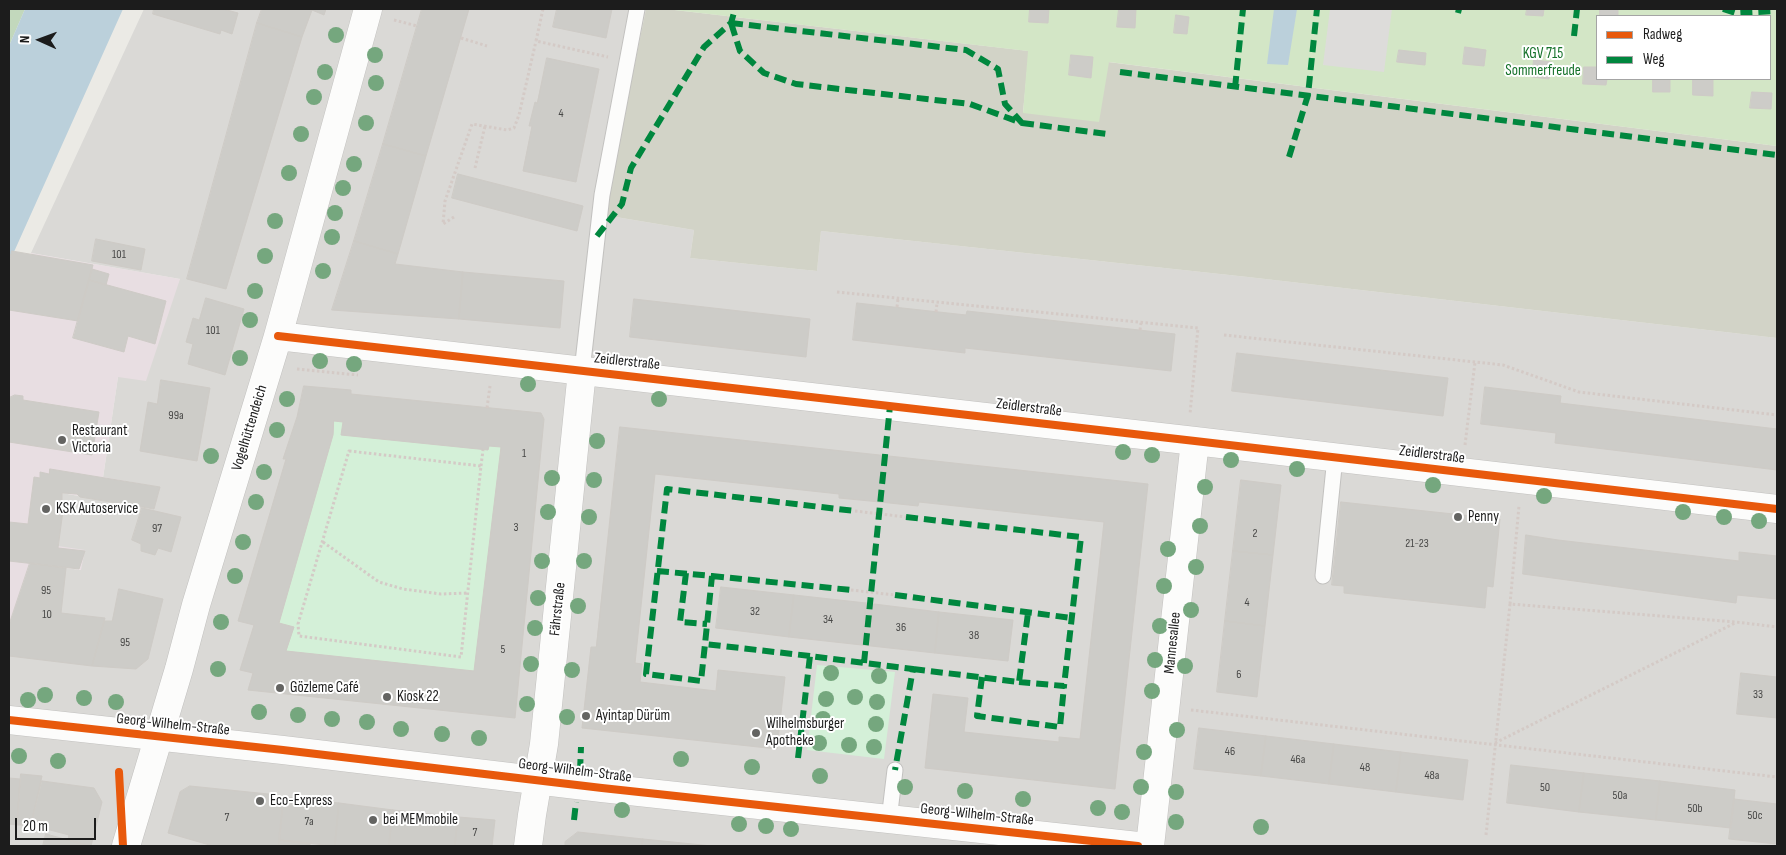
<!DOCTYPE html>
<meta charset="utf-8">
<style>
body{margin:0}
#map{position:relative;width:1786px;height:855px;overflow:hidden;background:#ebeae5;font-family:"Sofia Sans Condensed",sans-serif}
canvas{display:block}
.frame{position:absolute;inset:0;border:10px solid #1c1c1c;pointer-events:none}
.legend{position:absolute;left:1596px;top:15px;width:175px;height:65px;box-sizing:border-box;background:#fff;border:1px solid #a4a4a4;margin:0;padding:6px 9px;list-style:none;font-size:15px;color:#1c1c1c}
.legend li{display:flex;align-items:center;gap:10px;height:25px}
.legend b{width:25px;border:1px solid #a4a4a4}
.north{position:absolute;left:15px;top:15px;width:50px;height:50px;-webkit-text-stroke:4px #fff;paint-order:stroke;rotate:272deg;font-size:14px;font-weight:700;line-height:20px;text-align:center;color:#1c1c1c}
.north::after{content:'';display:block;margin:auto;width:18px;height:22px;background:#1c1c1c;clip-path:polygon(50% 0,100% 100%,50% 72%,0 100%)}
.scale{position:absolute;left:15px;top:818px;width:81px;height:22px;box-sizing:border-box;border:2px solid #1c1c1c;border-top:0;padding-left:6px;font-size:15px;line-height:18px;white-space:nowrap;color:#1c1c1c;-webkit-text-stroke:4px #fff;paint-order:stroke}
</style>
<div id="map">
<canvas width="1786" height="855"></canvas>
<div class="frame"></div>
<ul class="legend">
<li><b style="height:6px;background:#e8590c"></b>Radweg</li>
<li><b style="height:6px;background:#00873e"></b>Weg</li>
</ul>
<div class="north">N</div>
<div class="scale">20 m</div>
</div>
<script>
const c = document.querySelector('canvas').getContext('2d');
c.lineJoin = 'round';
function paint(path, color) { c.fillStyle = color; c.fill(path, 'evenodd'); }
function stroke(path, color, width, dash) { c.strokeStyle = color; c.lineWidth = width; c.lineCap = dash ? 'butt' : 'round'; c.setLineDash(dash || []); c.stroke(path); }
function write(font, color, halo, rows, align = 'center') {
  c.font = font + ' "Sofia Sans Condensed",sans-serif'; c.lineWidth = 4; c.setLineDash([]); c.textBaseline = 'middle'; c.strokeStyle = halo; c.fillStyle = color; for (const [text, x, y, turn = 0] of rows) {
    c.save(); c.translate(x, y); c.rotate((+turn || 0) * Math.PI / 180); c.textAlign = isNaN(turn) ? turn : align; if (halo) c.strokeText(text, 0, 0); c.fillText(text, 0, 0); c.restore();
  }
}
const residential = new Path2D(`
 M144,9H646L604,215L694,230L690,258L817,271L821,231L1248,277L1777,338V846H9V625L30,563L81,570L58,546L62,493L153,509L103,478L118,377L180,279L31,253Z`);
const industrial = new Path2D(`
 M31,253L180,279L146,381L118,377L103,477L160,487L154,509L62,493L58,546L85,550L81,570L30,563L9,625V301Z`);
const construction = new Path2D(`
 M646,9H666L1029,51L1023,112L1108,62L1777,146V338L1248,277L821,231L817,271L690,258L694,230L604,215Z`);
const grass = new Path2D(`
 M666,9H1777V146L1109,62L1099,122L1023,113L1028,51ZM1597,16H1770V79H1597Z`);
const forest = new Path2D(`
 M9,9H25L9,46Z`);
const park = new Path2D(`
 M334,421L343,422L342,435L488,450L489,446L501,447L474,671L286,651L293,628L279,623L333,435Z
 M817,665L895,672L884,759L807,750Z`);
const parking = new Path2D(`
 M1330,9H1392L1384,72L1323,65Z`);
const water = new Path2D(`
 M25,9H123L9,263V46Z
 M1274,9H1297L1288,65L1267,64Z`);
const building = new Path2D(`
 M154,9H223L238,13L232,34L221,30L220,34L153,14Z
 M262,9H326L324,15L312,10L302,37L257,23Z
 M422,9H469L426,156L383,144Z
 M557,9H612L606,38L553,27Z
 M1030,9H1049L1048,23L1029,22Z
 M1119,9H1136L1135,28L1117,27Z
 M1527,9H1544L1543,16L1526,15Z
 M1600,9H1618V16H1600Z
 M1176,15L1189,17L1187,34L1174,33Z
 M257,23L302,37L226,289L187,279Z
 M1465,47L1486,50L1484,66L1463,64Z
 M1399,50L1426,53L1425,65L1397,62Z
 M1071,55L1093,57L1091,78L1069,75Z
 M547,58L599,69L576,182L523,171L532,126H529L535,102L537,103Z
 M1534,60L1552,62L1549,79L1532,77Z
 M1584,67H1597V79H1607L1606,85L1583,84Z
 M1653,79H1670V92H1653Z
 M1693,79H1713V96L1693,95Z
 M1752,92L1772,93L1771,109L1750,108Z
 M383,144L426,156L398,254L354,241Z
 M458,174L583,206L577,231L452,198Z
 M96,239L145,249L141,270L92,261Z
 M354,241L398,254L395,264L463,272L459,319L332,310Z
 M12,251L93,265L78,321L9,310V262Z
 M92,269L109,274L106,285L89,280Z
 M463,272L564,281L560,328L459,319Z
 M89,280L166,301L155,344L128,336L124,352L73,338Z
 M206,298L244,309L225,375L188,364L193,344L186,342L193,318L199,320Z
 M634,299L810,319L806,357L630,337Z
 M857,303L966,315L967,311L1175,334L1171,371L965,348V353L853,340Z
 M1237,353L1448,378L1443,416L1232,391Z
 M161,380L210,388L197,461L140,451L148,402L157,404Z
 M304,386L351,390V394L541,413L544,419L515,718L248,690L253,673L240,670L254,625L238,621L286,459H283L297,417ZM334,421L343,422L341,435L488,450L489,446L501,447L474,671L286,651L294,627L279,623L333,435Z
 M1485,387L1561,396L1560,403L1777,429V470L1555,443L1556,433L1481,424Z
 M15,395L23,396V400L99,412L92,455L9,442V398Z
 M620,427L1148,484L1115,789L925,768L933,694L968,698L964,732L1059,742V737L1080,739L1104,522L919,502L918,506L880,502L839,498V494L655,474L635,663L642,664L640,682L716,691L718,670L785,677L777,749L582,728L591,647H596Z
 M50,469L160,487L154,509L80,497L77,494L62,493V502L64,503L58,548L85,551L79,569L9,561V522L28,524L34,477L40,478V472L49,474Z
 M1241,480L1281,485L1273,555L1233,551Z
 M1341,502L1500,519L1493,587L1487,586L1485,608L1344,593V586L1332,585Z
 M142,508L181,517L171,552L158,548L155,555L141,551V544L132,540Z
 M1526,535L1558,540L1739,561V552L1777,556V599L1737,595L1736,603L1523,574Z
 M1233,551L1273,555L1265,626L1225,621Z
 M30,563L66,568L61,613L105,618L92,666L9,656V625Z
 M721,587L794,595L789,637L716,628Z
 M119,589L163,599L148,659L136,669L92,666L104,621H112Z
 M794,595L866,603L862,645L789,637Z
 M866,603L939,612L935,653L862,645Z
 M939,612L1013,620L1008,661L935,653Z
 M1225,621L1265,626L1257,697L1217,692Z
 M1741,673L1777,677V718L1737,714Z
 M1199,728L1266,736L1261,776L1194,769Z
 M1266,736L1334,744L1329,784L1261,776Z
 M1334,744L1401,752L1396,792L1329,784Z
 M1401,752L1468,760L1463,800L1396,792Z
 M1511,765L1584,773L1579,812L1507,803Z
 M1584,773L1660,781L1656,820L1579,812Z
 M21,774L42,776L31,825H17Z
 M9,778L20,779L17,825L9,824Z
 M42,781L94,788L102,802L91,846L68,840L69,835L31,825Z
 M1660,781L1735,790L1731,828L1656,820Z
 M190,786L278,795L283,802L279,846H213L168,833L180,792Z
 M284,797L339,803L335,846L279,840Z
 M1734,799L1777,804V844L1729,839Z
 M339,803L393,810L389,846H335Z
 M393,810L458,817L455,846H389Z
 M458,817L495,820L492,846H455Z
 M578,832L643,839L642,846H565V842Z
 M46,834L68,840L88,846H43Z
 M643,839L712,846H642Z
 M279,840L310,844V846H279Z`);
const path = new Path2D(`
 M543,9L536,41L608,57
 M394,20L417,26
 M461,38L487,46
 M475,168L485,126
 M454,217L443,224L445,201L472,124L507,130L514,128L519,115L536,41
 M837,292L1198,328L1190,414
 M897,307L898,299
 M936,312L937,303
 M1140,330L1141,323
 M1224,335L1503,365L1579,392L1777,415
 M297,369L358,375
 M487,408L490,386
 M1465,445L1475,362
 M349,451L481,466L461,657L299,636L298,624Z
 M481,466L483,450
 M855,511L906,517
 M323,542L379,582L403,589L441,594L468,593
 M851,590L895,595
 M1510,604L1519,506
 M1191,710L1777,777
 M1495,743L1735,623
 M1486,835L1510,604L1736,622L1777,627`);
const service = new Path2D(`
 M582,371L602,195L637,9
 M1323,576L1335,457
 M889,820L895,770`);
const minor = new Path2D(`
 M278,336L1195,441L1777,509
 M126,846L179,669L196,605L278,336L368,9
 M528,846L532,815L544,744L582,371
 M1150,846L1195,441`);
const tertiary = new Path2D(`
 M9,720L283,750L602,788L1138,846`);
const quiet = new Path2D(`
 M1723,9L1736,13L1777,11
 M1458,13L1459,9
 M731,23L966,50L998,69L1005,104L1022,123L970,104L796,84L764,73L740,51Z
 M1574,36L1577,9
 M1120,72L1777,155
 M1235,88L1243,9
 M1022,123L1107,134
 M1289,157L1308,95L1317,9
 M597,236L622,204L631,168L704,47L731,23L735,9
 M906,517L1081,537L1064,686L1019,682
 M657,571L712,576L705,644
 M686,573L680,622L707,624
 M712,576L851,590
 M895,595L1072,618
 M810,656L705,644L701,681L646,674L667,489L855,511
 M864,663L890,406
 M913,669L1019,682L1028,613
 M982,677L977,716L1060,727L1064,686
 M798,758L810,656L913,669L895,770
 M580,771L581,747
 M574,820L576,802`);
const cycleway = new Path2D(`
 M278,336L1195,441L1777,509
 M9,720L283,750L602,788L1138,846
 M119,772L123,846`);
const trees = [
 [336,35],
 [375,55],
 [325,72],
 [376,83],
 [314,97],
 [366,123],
 [301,134],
 [354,164],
 [289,173],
 [343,188],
 [335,213],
 [275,221],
 [332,237],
 [265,256],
 [323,271],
 [255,291],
 [250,320],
 [240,358],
 [320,361],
 [354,364],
 [528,384],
 [287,399],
 [659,399],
 [277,430],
 [597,441],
 [1123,452],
 [1152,455],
 [211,456],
 [1231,460],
 [1297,469],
 [264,472],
 [552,478],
 [594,480],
 [1433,485],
 [1205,487],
 [1544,496],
 [256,502],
 [548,512],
 [1683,512],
 [589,517],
 [1724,517],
 [1759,521],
 [1200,526],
 [243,542],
 [1168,549],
 [542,561],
 [584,561],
 [1196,567],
 [235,576],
 [1164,586],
 [538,598],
 [578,606],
 [1191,610],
 [221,622],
 [1160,626],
 [535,628],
 [1155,660],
 [531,664],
 [1185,666],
 [218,669],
 [572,670],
 [831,673],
 [879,676],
 [1152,691],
 [45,695],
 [855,697],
 [84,698],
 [826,699],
 [28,700],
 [116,702],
 [877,702],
 [527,704],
 [259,712],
 [298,715],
 [567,717],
 [332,719],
 [823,719],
 [367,722],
 [876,724],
 [401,729],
 [1177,730],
 [442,734],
 [479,738],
 [819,743],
 [849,745],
 [874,747],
 [1144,752],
 [19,756],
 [681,759],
 [58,761],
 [752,767],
 [820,776],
 [905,787],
 [1141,787],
 [965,791],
 [1176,792],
 [1023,799],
 [1098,808],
 [622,810],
 [1122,812],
 [1176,822],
 [739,824],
 [766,826],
 [1261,827],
 [791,829]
];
const markers = [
 [62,440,5,"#646462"],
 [46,509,5,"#646462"],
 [1458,517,5,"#646462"],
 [280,688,5,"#646462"],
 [387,697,5,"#646462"],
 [586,716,5,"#646462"],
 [756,733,5,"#646462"],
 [260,801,5,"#646462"],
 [373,820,5,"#646462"]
];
const numberNames = [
 ["4",561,114],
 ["101",119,255],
 ["101",213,331],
 ["99a",176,416],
 ["1",524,454],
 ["3",516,528],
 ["97",157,529],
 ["2",1255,534],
 ["21-23",1417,544],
 ["95",46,591],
 ["4",1247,603],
 ["32",755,612],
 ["10",47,615],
 ["34",828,620],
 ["36",901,628],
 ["38",974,636],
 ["95",125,643],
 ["5",503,650],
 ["6",1239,675],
 ["33",1758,695],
 ["46",1230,752],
 ["46a",1298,760],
 ["48",1365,768],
 ["48a",1432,776],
 ["50",1545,788],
 ["50a",1620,796],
 ["50b",1695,809],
 ["50c",1755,816],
 ["7",227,818],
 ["7a",309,822],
 ["7",475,833]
];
const parkNames = [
 ["KGV 715",1543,54],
 ["Sommerfreude",1543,71]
];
const streetNames = [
 ["Zeidlerstraße",627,362,6],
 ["Zeidlerstraße",1029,408,7],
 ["Vogelhüttendeich",250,428,-73],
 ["Zeidlerstraße",1432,455,7],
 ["Fährstraße",558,609,-84],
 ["Mannesallee",1173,643,-84],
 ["Georg-Wilhelm-Straße",173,725,6],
 ["Georg-Wilhelm-Straße",575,771,7],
 ["Georg-Wilhelm-Straße",977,815,6]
];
const poiNames = [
 ["Restaurant",72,431],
 ["Victoria",72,448],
 ["KSK Autoservice",56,509],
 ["Penny",1468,517],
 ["Gözleme Café",290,688],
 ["Kiosk 22",397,697],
 ["Ayintap Dürüm",596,716],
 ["Wilhelmsburger",766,724],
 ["Apotheke",766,741],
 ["Eco-Express",270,801],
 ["bei MEMmobile",383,820]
];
paint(residential, '#dad9d6');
paint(industrial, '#e8dee2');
paint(construction, '#d2d3c7');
paint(grass, '#d3e6c6');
paint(forest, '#c2d8bc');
paint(park, '#d4f0d8');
paint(parking, '#dddcda');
paint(water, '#bbd0db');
paint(building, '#cdccc8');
stroke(building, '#cecbc6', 1);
stroke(service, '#c2c1bf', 17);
stroke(minor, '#c2c1bf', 29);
stroke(tertiary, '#c2c1bf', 29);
stroke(path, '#d4cac6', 3, [2.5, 2.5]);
stroke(service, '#fcfcfb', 15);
stroke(minor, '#fcfcfb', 28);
stroke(tertiary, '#fcfcfb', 28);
stroke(quiet, '#00873e', 6, [12, 6]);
stroke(cycleway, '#e8590c', 8);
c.fillStyle = '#75a77e';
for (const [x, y] of trees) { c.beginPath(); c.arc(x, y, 8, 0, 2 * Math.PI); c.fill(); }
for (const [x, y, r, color] of markers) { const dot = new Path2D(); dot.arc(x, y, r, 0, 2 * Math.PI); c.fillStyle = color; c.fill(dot); stroke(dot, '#fff', 2); }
write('12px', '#484847', null, numberNames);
write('15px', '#147129', '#fff', parkNames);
write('15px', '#1c1c1c', '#fff', streetNames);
write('15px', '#1c1c1c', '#fff', poiNames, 'left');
</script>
